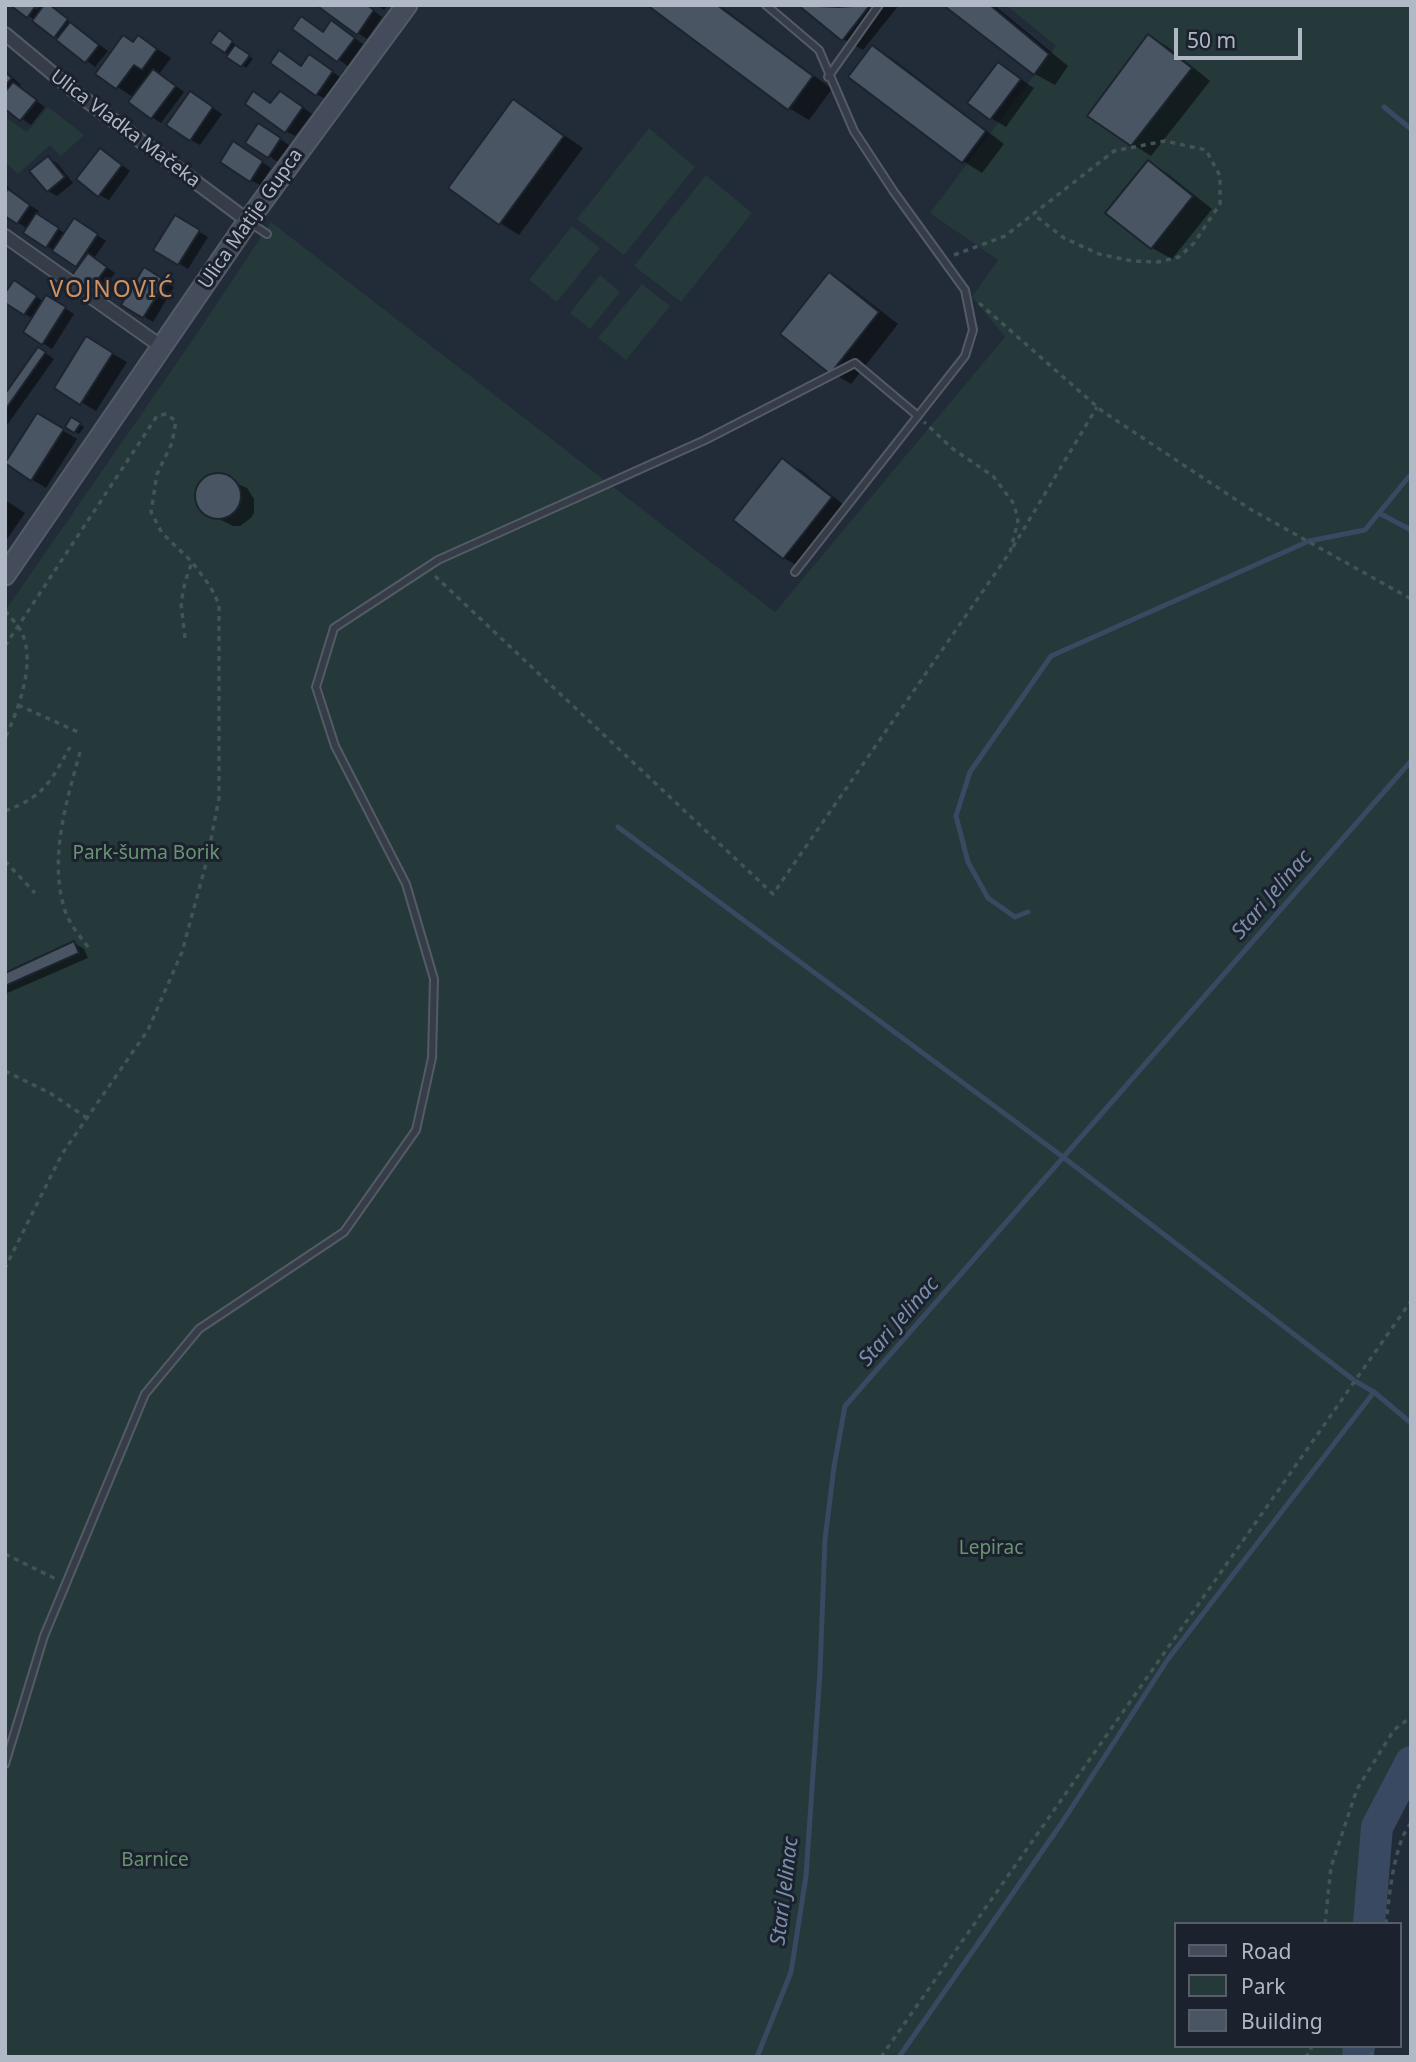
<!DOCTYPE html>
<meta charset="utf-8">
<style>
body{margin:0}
#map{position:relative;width:1416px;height:2062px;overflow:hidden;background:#222b38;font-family:"Noto Sans",sans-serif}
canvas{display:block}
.frame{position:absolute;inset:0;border:7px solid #b0b8c5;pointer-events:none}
.legend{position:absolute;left:1174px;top:1922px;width:228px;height:126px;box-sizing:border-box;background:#1b222d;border:2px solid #575e6a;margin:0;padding:9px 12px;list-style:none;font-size:21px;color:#b0b8c5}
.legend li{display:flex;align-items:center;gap:14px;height:35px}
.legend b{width:35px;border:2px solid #575e6a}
.scale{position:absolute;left:1174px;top:28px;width:128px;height:32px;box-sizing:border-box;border:4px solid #b0b8c5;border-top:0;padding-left:9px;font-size:21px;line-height:24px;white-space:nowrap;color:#b0b8c5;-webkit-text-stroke:5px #1b222d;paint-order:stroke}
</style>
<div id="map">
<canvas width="1416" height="2062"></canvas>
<div class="frame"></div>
<ul class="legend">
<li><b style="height:9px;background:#444c5b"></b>Road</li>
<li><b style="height:19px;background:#25383a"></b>Park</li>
<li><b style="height:19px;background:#4a5564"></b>Building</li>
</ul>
<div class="scale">50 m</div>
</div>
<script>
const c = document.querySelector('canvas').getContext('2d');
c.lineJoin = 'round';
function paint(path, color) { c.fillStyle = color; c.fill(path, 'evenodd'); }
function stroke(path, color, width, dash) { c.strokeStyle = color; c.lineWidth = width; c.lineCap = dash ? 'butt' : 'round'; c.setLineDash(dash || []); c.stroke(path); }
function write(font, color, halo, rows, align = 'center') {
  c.font = font + ' "Noto Sans",sans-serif'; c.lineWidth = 6; c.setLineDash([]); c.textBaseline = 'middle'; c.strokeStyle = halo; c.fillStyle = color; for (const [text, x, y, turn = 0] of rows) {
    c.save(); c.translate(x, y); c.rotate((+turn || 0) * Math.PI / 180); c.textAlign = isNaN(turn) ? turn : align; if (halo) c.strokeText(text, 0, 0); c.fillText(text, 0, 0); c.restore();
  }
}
const green = new Path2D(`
 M1006,5H1411V1762L1377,1827L1369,1924H1176V2046H1359L1358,2057H5V611L196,335L271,222L775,612L1005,337L972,297L998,260L930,213L1056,46Z
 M48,107L84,135L61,156L50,145L18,174L5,162V117L27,132Z
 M649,128L695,167L624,255L577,219Z
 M706,175L752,213L681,302L634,266Z
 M572,226L600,248L557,302L529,280Z
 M600,275L620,292L590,329L570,313Z
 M642,284L670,306L626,360L598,338Z`);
const shadow = new Path2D(`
 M11,5H53L52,8L108,51L95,67L35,20Z
 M366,5L382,17L367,39L358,33Z
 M376,5H388L384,10Z
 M650,5H719L832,89L809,120L789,108Z
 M801,5L840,6L899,5L863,50L843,39Z
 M946,5H994L1068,66L1055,85L1035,74Z
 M341,28L363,44L348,66L294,29L324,33Z
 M223,35L236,45L235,47L253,59L246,68L225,52Z
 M1149,36L1168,47L1210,81L1151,156L1132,144Z
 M139,37L171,58L159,74L184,92L161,123L152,117L133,97L97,74Z
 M873,47L893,59L1004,144L982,173L963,161Z
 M319,62L341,78L326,99L316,94L302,67Z
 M998,64L1034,88L1006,127L991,118Z
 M5,70L21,85L18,87L45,107L31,125L5,107L8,91L5,89Z
 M290,98L312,114L295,136L286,131L272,105Z
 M200,99L222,114L200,145L191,140Z
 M514,101L583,148L519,235L500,223Z
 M268,131L289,145L278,162L248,142Z
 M243,149L271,168L260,185L250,180Z
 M109,155L130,171L109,200L99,195Z
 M48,158L57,163L73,183L57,196L48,191Z
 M1149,162L1168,174L1212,209L1172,259L1152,248Z
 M5,184L13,192L12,194L39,211L36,215L66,234L84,226L106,241L94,258L115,273L101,293L92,287L79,267L26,232L28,229L5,214Z
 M176,218L208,237L188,269L156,250Z
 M144,269L174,287L153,322L123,304Z
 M830,275L849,286L898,324L851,384L831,372Z
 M24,288L44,302L47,297L74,314L52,349L25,332L34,319L25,314Z
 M87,339L127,362L96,411L56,387Z
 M39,349L54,359L5,428V397Z
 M37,415L77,439L46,488L7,464Z
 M72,419L84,427L79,434L67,427Z
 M782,460L802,471L850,510L803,569L784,558Z
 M218,475L247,488L254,499V513L251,518L240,526H233L203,511L197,499L200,485L211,476Z
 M5,500L25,513L5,542Z
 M74,943L84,949L88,958L5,994V974Z`);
const stream = new Path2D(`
 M1384,107L1411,129
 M1379,513L1411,530
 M618,827L1063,1157L1355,1381L1374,1392
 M1028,912L1015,917L988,898L968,862L956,816L970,772L1051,656L1309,541L1365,530L1411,474
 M757,2057L791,1972L806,1876L820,1672L825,1539L834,1467L845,1406L1411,761
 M899,2057L1061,1824L1168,1659L1374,1392L1411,1423`);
const river = new Path2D(`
 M1369,1924L1377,1827L1411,1762
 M1358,2057L1359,2046`);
const building = new Path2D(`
 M10,5H40L37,9L35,7L27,18Z
 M44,5H50L68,19L54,38L32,21Z
 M316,5H367L374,10L357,35Z
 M647,5H717L813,76L788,110Z
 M798,5L838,7L870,5L842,41Z
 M943,5H990L1049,54L1034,75Z
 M301,16L323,32L331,20L355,38L337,62L292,29Z
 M70,22L99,45L85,63L56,40Z
 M219,30L233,41L225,53L210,43Z
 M1148,34L1192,68L1131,146L1087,116Z
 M123,35L133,42L138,35L157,49L142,70L134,65L116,89L95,74Z
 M235,45L250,55L241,67L226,57Z
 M872,45L986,131L962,163L848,77Z
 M279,50L301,66L309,54L333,71L316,96L270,63Z
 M998,62L1021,79L990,120L967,103Z
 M153,69L176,86L151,119L128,102Z
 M5,72L12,78L5,86Z
 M13,82L37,100L20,121L5,109V92Z
 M190,91L213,107L190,141L166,125Z
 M253,91L270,103L280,91L303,107L285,133L245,104Z
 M513,99L564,136L499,225L448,188Z
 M258,123L281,138L268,158L245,143Z
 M233,141L263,161L250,182L220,162Z
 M100,148L122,165L98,197L76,179Z
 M48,156L65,177L47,192L29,171Z
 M1148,160L1193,196L1151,249L1105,213Z
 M8,189L30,205L17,224L5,216V193Z
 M36,213L59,228L46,248L23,233Z
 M175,215L200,230L178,265L153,250Z
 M74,218L98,234L76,267L52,251Z
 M88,253L107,267L91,289L72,275Z
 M144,267L166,281L143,318L121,305Z
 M829,272L879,312L830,374L780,334Z
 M14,280L37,296L24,315L5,303V293Z
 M46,295L66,307L42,345L23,332Z
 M86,336L113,353L80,405L54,388Z
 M38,347L46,352L5,410V394Z
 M37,413L64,429L31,481L5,463Z
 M71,417L81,423L74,433L65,427Z
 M782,458L832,497L783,559L733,520Z
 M195 496a23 23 0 1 1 46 0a23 23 0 1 1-46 0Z
 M74,941L79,953L5,986V973Z`);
const path = new Path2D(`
 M954,255L1005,236L1114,151L1165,141L1206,150L1220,176V204L1194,243L1179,257L1158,262L1132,261L1099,254L1064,238L1033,214
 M979,303L1102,411L1250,509L1411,599
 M1013,547L1097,407
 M435,576L773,894L1010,552L1018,521L1014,504L993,476L953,449L924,422
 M5,611C11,618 18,625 22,633C36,663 18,711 5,738
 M185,638L181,603L185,582L192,562
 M5,646L157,416L166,414L176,421L172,443L157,474L151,512L162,533L192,562L210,586L219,604V798L207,860L182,952L148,1030L62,1154L5,1268
 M18,705L78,732
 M80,752C67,800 50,853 63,904C67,922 80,936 91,951
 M5,811C44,797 51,781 70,747
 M5,861L35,893
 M5,1071L50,1093L87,1118
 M5,1554L58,1580
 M1325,1924L1331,1867L1357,1789L1394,1730L1411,1717
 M1386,1924C1389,1897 1394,1843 1411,1823
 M5,2052L6,2057
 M881,2057L1411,1301
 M1305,2057L1311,2052V2046
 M1371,2057L1372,2046`);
const lane = new Path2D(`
 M766,5L819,50L854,131L894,192L965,290L973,330L965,356L795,572
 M828,77L879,5
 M249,222L267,234
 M5,1764L44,1636L145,1394L199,1329L344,1232L416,1130L432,1058L434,979L406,884L335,746L316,687L334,628L438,560L705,440L855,363L918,416`);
const street = new Path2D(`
 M5,34L75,92L248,221
 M5,236L162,347`);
const secondary = new Path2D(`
 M5,575L248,221L407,5`);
const streetNames = [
 ["Ulica Vladka Mačeka",125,129,37],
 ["Ulica Matije Gupca",251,219,-55]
];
const parkNames = [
 ["Park-šuma Borik",146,854],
 ["Lepirac",991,1549],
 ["Barnice",155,1861]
];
const waterNames = [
 ["Stari Jelinac",1272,895,-49],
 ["Stari Jelinac",899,1322,-49],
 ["Stari Jelinac",785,1891,-83]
];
const quarterNames = [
 ["VOJNOVIĆ",112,290]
];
paint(green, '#25383a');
paint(shadow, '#0007');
stroke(stream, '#384961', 5);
stroke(river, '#384961', 32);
paint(building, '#4a5564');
stroke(building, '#1d242f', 2);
stroke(lane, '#535b66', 10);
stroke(street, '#535b66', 16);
stroke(secondary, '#535b66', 23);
stroke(path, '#425456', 3.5, [5, 5]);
stroke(lane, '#363d48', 6);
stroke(street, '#363d48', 12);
stroke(secondary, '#444c5b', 19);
write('19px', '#b0b8c5', '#1b222d', streetNames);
write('19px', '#699473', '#1b222d', parkNames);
write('italic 21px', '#7a8eab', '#1b222d', waterNames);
c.letterSpacing = '2px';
write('23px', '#ce9162', '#1b222d', quarterNames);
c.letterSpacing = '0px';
</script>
